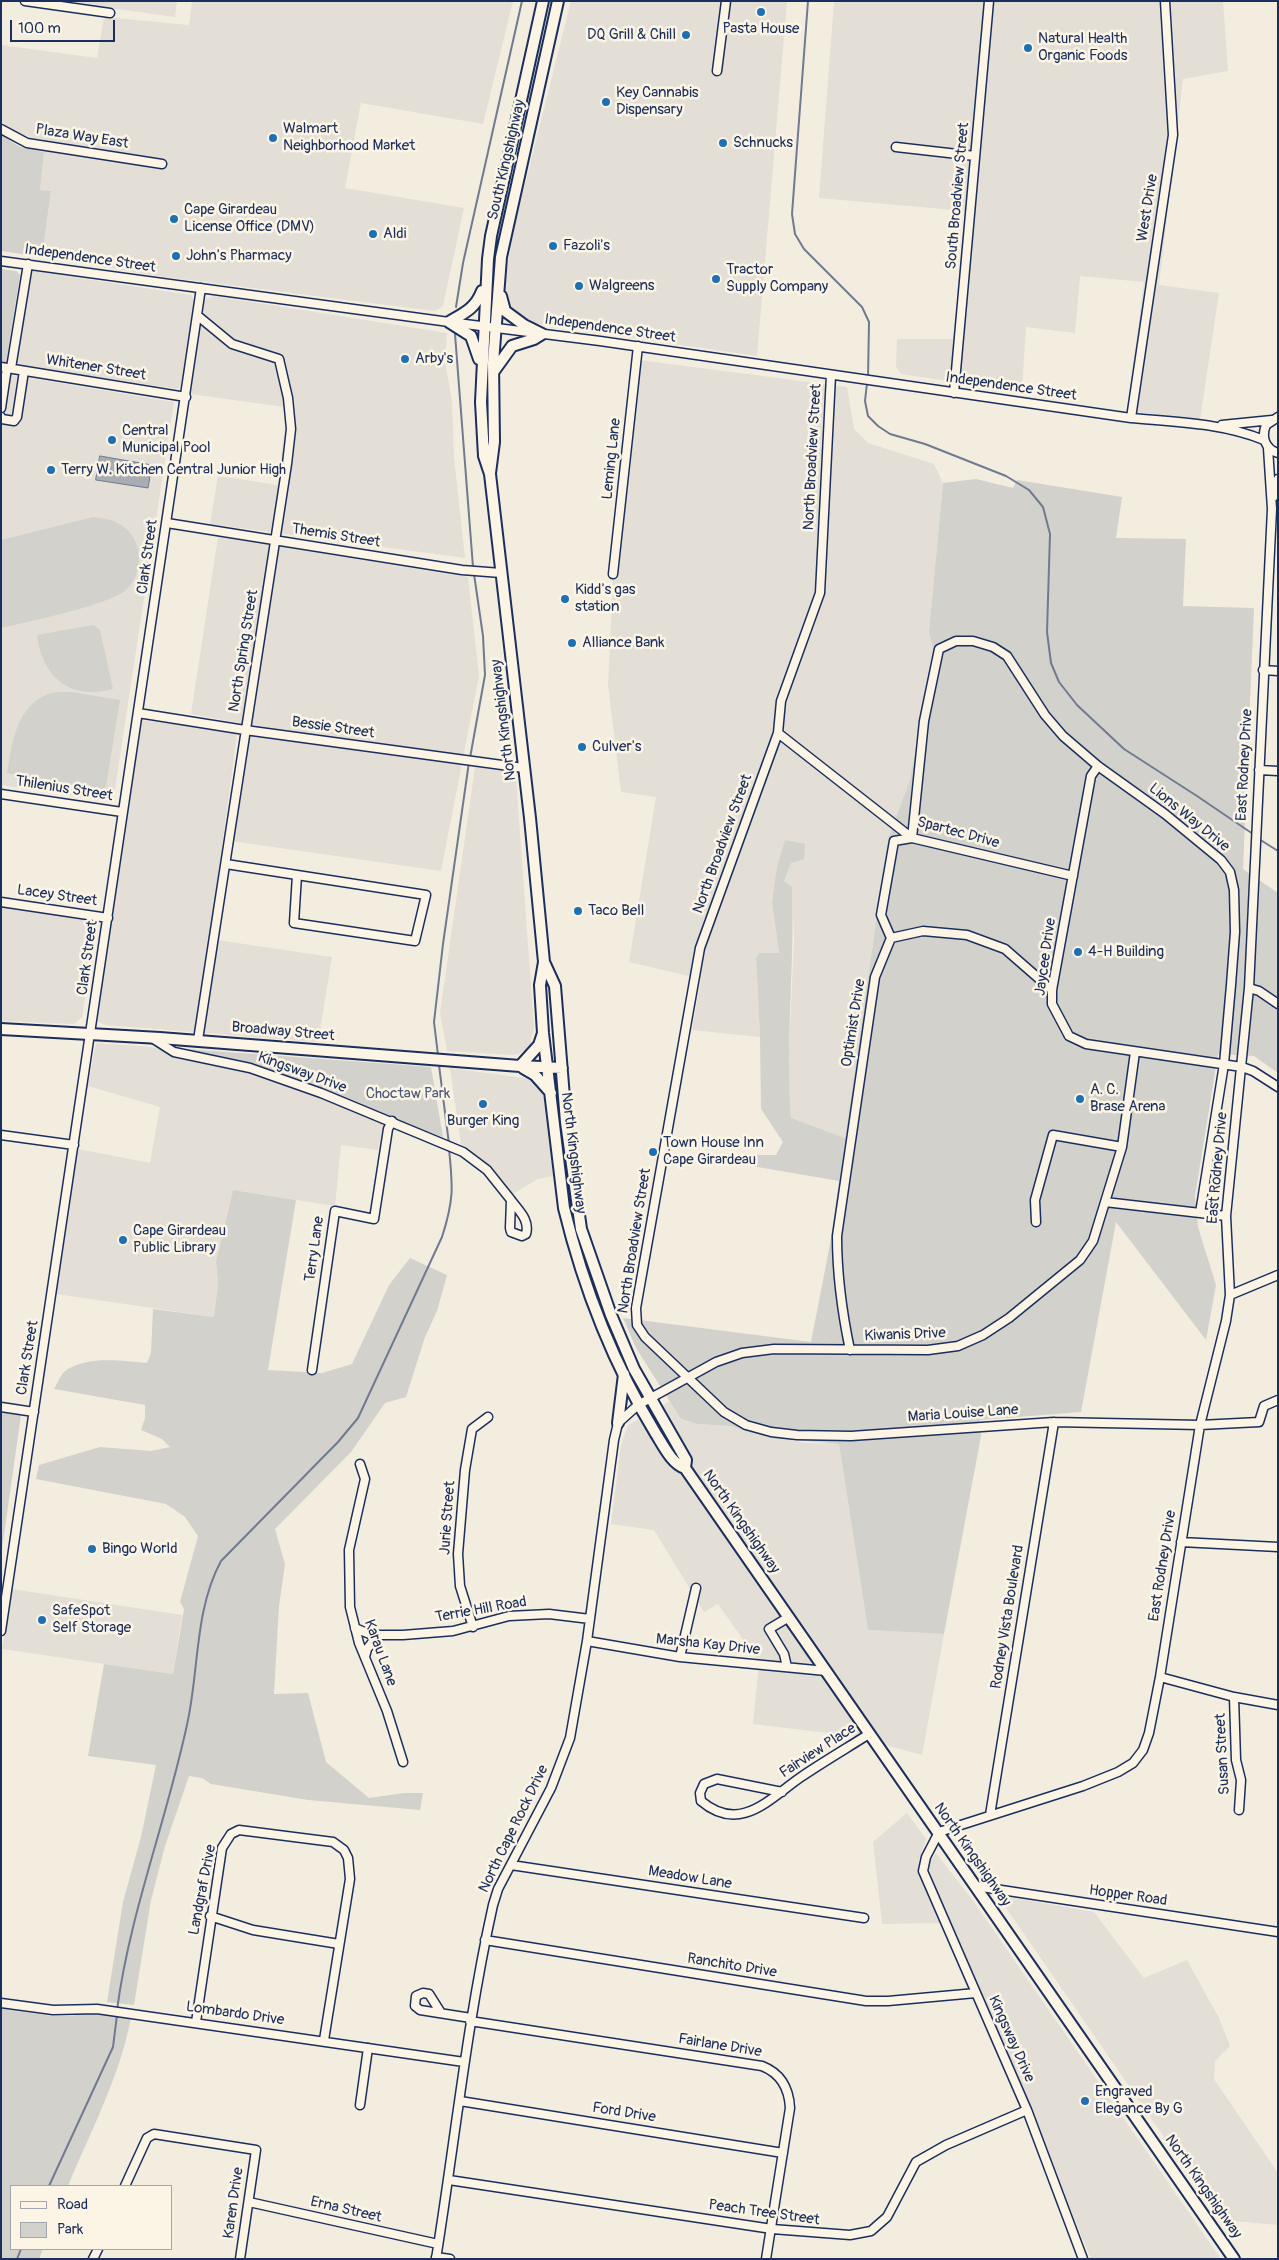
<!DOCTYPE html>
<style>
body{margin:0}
#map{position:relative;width:1279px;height:2260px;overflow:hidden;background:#f3ede0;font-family:Pangolin,sans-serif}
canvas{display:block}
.frame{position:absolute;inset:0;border:2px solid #1b2f5e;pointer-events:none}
.legend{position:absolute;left:10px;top:2185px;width:162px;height:65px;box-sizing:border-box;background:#fcf5e5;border:1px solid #a2a6af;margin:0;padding:6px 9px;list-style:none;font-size:15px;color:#1b2f5e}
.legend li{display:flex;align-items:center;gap:10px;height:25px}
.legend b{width:25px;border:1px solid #a2a6af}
.scale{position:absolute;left:10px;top:20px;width:105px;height:22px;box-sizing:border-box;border:2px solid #1b2f5e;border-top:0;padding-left:6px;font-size:15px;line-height:18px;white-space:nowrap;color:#1b2f5e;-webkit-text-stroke:4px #fcf5e5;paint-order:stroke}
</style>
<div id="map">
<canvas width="1279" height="2260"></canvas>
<div class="frame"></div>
<ul class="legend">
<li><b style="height:6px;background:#fcf5e5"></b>Road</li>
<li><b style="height:14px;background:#d3d1cc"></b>Park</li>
</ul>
<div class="scale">100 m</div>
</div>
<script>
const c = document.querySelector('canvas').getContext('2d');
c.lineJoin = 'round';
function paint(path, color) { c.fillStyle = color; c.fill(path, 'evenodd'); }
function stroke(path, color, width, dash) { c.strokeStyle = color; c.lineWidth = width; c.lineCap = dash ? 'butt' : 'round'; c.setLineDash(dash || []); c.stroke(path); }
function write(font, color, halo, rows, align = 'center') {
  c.font = font + ' Pangolin,sans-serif'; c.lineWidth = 5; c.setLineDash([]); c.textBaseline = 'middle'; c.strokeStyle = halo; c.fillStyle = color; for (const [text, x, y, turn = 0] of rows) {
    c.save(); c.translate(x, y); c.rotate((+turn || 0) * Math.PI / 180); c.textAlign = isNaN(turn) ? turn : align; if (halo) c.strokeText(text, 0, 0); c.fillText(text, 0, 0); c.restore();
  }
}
const built = new Path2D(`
 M59,1H177L175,17Z
 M192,1H513L483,124L361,103L345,188L464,208L443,306L435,311L165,277L42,257L51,191L40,190L45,140L32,138L14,131L1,121V45L97,58L104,17L189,25Z
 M571,1H787L757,356L543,325L517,318L505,304L504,286L513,232Z
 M834,1H1223L1228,71L1183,79L1159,285L1219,293L1200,420L1127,411L1144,282L1080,276L1075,333L1026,327L1022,392L901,374L896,367L897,339H953L965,211L819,198Z
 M33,271L191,295L194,301L181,386L178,389L21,366L17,362L30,278Z
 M214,296L447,333L445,362L452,401L454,457L465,558L210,524L218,476L278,485L286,417L284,407L190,394L204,300Z
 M639,360L847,387L854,429L868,443L934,464L943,483L929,631L933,649L910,780L888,840L845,1138L791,1119L788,1074L794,939L792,887L784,881L791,863L801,844L785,840L772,902L779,953H759L756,958L760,1037L692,1030L701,979L629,962L656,797L621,792L608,685L613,580Z
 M1,373L174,402L113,802L1,785Z
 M218,537L468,577L479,676L441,871L231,841L250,725L191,714Z
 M141,720L233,731L237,735L210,935L217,940L332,957L318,1042L106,1025L96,1021Z
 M475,767L510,772L516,777L534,1028L530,1045L519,1054L511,1055L447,1051L440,1013Z
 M1,900L98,912L82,1017L74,1024L1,1021Z
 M96,1043L152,1047L178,1056L255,1074L327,1099L379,1120L383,1125L378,1150L341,1145L335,1206L233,1190L216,1262L218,1283L214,1317L56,1294L78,1149L150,1163L160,1107L88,1086Z
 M450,1068L524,1078L538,1084L546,1103L553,1176L538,1179L513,1194L487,1165L461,1144Z
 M670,1401L681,1419L697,1424L731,1426L747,1432L806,1443L839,1444L868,1630L944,1634L922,1755L853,1736L753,1724L759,1662L718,1604L704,1612L654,1530L611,1524L621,1445L628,1425Z
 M12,1589L182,1615L173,1674L2,1649Z
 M907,1813L926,1839L918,1863L921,1877L942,1923L882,1924L873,1842Z
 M936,1853L974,1902L1221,2259H1091L936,1888L928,1865Z
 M1003,1896L1094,1912L1144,1978L1187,1960L1219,2018L1230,2046L1215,2061L1214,2079L1278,2173V2225L1233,2221L1224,2224L1002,1902Z`);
const green = new Path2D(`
 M1,135L20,147L44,152L40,190L51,191L42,257L1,251Z
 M1,269L16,271L20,275L6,363L1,362Z
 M976,479L1013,488L1017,480L1122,497L1116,538L1186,539L1183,606L1254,608L1243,869L1278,893V1073L1254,1056L1218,1054L1195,1196L1198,1227L1216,1285L1206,1340L1116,1222L1081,1412L980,1420L981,1436L944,1634L868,1630L839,1444L782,1439L747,1432L731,1426L697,1424L681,1419L636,1348L623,1318L811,1342L830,1244L839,1181L734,1163L743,1155H776L783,1142L761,1109L760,1037L756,958L759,953H779L772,902L777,867L785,840L805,844L804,859L791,863L784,881L792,887C795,964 785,1041 791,1118L845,1138L888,839L910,780L933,649L929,631L943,483Z
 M93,517C112,519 128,524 136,543C142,558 138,579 126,590C109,605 27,622 1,628V540Z
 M93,625L100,630L113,689C70,701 42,677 37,635Z
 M71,692L120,700L106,786L102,790L7,773C12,744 17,702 52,693C58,691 65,692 71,692Z
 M187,1049L431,1067L443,1137L302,1085Z
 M233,1190L296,1200L268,1370L322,1373L352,1364L389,1285L410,1258L447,1275L437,1311L425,1337L406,1397L385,1403L351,1452L275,1529L285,1564L279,1606L274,1694L308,1693L326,1762L369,1798L404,1793H423L420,1810L308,1800L211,1784L202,1778L189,1776L165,1846L151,1900L134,2005L107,2002L123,1902L141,1837L156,1765L88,1756L104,1664L173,1674L184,1609L180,1602L198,1536L185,1517L166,1504L36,1479L39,1465L100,1447L151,1451L170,1447L162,1439L141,1430L145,1418V1405L54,1389C57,1384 60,1376 64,1372C85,1355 122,1361 147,1363L151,1353L153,1309L214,1317L218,1283L216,1262Z
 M1,1412L21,1415L1,1556Z
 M1,2009L53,2016H71L95,2012L131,2017C121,2074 90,2133 68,2186H11V2249H43L39,2259H1Z`);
const water = new Path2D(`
 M100,456L152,465L148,488L96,480Z`);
const stream = new Path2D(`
 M808,1L792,214L795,234L804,249L862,307L869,322L868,378
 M456,307L463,263L522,1
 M455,334L473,567
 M867,383L865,401L868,416L878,426L890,434L925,444L1006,476L1029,490L1043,507L1050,534L1047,632L1051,663L1059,682L1077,705L1124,749L1197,796L1253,834
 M470,758L485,675L483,636L474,574
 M1259,839L1278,851
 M438,1055L434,1022L443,944L469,762
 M439,1065L449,1144
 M117,2010C130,1911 168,1817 188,1720C199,1667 195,1609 221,1561L338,1442L358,1418L442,1237C454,1200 453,1187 449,1149
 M49,2186L113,2047L117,2015
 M17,2259L21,2249`);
const minor = new Path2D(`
 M25,1L110,13
 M717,71L726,1
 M1,129L27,143L162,164
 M896,147L975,156
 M1,261L449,322L600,341L1131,418C1176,422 1222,423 1264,440
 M198,316L232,344L279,359L288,398L291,429L287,464L198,1040
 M1,367L186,397
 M11,368L28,264
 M831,375L820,593L781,701L778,733L700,948L636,1308L637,1325L645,1337L724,1412L746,1425L771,1432L797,1435L851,1436L1054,1422L1200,1425L1259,1422L1264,1406L1278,1400
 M954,393L989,1
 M1,408L7,368
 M1,417L2,419L14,421L17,417L24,371
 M1278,417L1266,425C1261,437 1265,449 1278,453
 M1131,418L1173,135L1165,1
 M1222,425L1272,420
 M1274,496L1278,479
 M167,523L462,570L501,573
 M613,574L638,346
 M1263,670L1278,671
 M138,713L245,730L524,768
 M778,733L912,838L1073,876
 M1098,766L1091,776L1052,990V1004L1069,1036L1086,1044L1242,1067L1253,1071L1278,1087
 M1259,770L1278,771
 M1,794L122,812
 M226,864L297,875
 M297,875L426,895L415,941L294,923Z
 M1,902L108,918
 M891,938L923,931L967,935L1005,949L1052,990
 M1249,988L1259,991L1278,1004
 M152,1038L174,1052L250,1068L321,1093L463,1152L487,1170L511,1200L510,1228L511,1232L522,1236L526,1234C530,1220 519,1211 511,1200
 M1,1135L74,1145
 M1105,1202L1226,1216
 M1036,1222L1035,1200L1053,1135L1122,1147
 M1230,1295L1278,1275
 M850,1350C842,1312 837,1275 837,1236L875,977L891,938L881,915L894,841L912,838L924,721L939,649L956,641H973L993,647L1007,656L1045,715L1063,736L1098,766L1165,814L1221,860L1230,872L1234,890L1235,932L1231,985L1224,1064L1200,1213
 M312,1370L335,1211L374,1219L388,1129L392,1121
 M1,1407L34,1412
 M360,1464L365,1479L349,1550L350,1607L359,1643L387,1711L403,1762
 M1181,1542L1278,1547
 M473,1627L460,1586L458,1554L465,1470L472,1429L488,1417
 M355,1628L372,1635H403L453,1631L509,1616L549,1614L590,1619
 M1,1631L201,288
 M587,1641L680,1657L826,1671
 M365,1657L367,1649L377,1636
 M680,1657L696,1588
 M787,1667L784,1654L769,1629L789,1617
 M1160,1677L1234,1697L1278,1705
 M1234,1697L1236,1760L1241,1780L1239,1810
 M782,1792L717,1779L704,1784L700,1793L701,1801C740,1834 769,1799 801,1777C823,1762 847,1748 869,1734
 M990,1815L1054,1422
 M511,1865L864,1918
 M975,1886L1278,1932
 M210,1916L253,1930L339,1944
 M485,1940L866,2001H888L976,1993
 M1,2003L53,2010L97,2009L464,2062
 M441,2013L429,1994L423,1993L416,1996L415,2006L420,2010L471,2018
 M470,2021L762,2066C780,2073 789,2088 790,2108L766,2259
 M196,2022L222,1848L231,1834L239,1830L333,1842L344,1850L348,1858L350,1879L324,2040
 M460,2101L783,2153
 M360,2105L368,2048
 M449,2180L772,2229L850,2235L871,2231L887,2217L916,2162L946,2145L1027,2110
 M125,2186L147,2138L154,2134L256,2150L240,2259
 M249,2202L438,2244
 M436,2257L450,2259
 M93,2259L98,2249
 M436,2259C455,2141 467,2022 493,1905L498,1889L551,1788L570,1738L587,1641L614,1440L618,1423L638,1405L716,1362L742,1353L774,1349L928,1350L958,1346L983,1335L1009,1318L1080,1260L1093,1241L1122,1147L1135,1052
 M1083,2259L1027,2110L923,1871L926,1857L939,1832L1083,1786L1118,1772L1133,1763L1143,1750L1149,1733L1160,1677L1200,1425L1226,1321L1230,1295L1226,1216L1249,988L1272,509L1268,448`);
const major = new Path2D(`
 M543,1L491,236L488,259L481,402L484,456L490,474L530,818L544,962L540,985L543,1033L564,1208C583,1286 614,1365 656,1434C663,1445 672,1464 685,1468L1234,2259
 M501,296L505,311L524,325L542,334
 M479,359L471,336L449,322C464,313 475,309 482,291
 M494,371L512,346L534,339L542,334
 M490,473L494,442L493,363L501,257L558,1
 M544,962L555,986L566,1122L581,1229L611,1315L634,1369L686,1460L685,1468
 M1,1029L160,1038L520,1066L562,1068
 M520,1066L539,1045L543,1033
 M523,1068L535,1075L551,1093
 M618,1423L624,1374`);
const markers = [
 [761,12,5,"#1f6fb2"],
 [686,35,5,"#1f6fb2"],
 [1028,48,5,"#1f6fb2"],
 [606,102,5,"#1f6fb2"],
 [273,138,5,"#1f6fb2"],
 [723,143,5,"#1f6fb2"],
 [174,219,5,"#1f6fb2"],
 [373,234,5,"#1f6fb2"],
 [553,246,5,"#1f6fb2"],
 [176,256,5,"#1f6fb2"],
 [716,279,5,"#1f6fb2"],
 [579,286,5,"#1f6fb2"],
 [405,359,5,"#1f6fb2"],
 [112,440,5,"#1f6fb2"],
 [51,470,5,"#1f6fb2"],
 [565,599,5,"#1f6fb2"],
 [572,643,5,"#1f6fb2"],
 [582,747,5,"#1f6fb2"],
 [578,911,5,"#1f6fb2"],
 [1078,952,5,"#1f6fb2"],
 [1080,1099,5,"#1f6fb2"],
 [483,1104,5,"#1f6fb2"],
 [653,1152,5,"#1f6fb2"],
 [123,1240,5,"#1f6fb2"],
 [92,1549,5,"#1f6fb2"],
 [42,1620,5,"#1f6fb2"],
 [1085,2101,5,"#1f6fb2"]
];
const poiNames = [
 ["Pasta House",761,29,"center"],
 ["DQ Grill & Chill",676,35,"right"],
 ["Natural Health",1038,39],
 ["Organic Foods",1038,56],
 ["Key Cannabis",616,93],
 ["Dispensary",616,110],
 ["Walmart",283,129],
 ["Neighborhood Market",283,146],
 ["Schnucks",733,143],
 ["Cape Girardeau",184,210],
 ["License Office (DMV)",184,227],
 ["Aldi",383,234],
 ["Fazoli's",563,246],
 ["John's Pharmacy",186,256],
 ["Tractor",726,270],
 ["Supply Company",726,287],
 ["Walgreens",589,286],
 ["Arby's",415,359],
 ["Central",122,431],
 ["Municipal Pool",122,448],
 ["Terry W. Kitchen Central Junior High",61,470],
 ["Kidd's gas",575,590],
 ["station",575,607],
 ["Alliance Bank",582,643],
 ["Culver's",592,747],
 ["Taco Bell",588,911],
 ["4-H Building",1088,952],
 ["A. C.",1090,1090],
 ["Brase Arena",1090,1107],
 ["Burger King",483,1121,"center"],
 ["Town House Inn",663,1143],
 ["Cape Girardeau",663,1160],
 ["Cape Girardeau",133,1231],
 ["Public Library",133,1248],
 ["Bingo World",102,1549],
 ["SafeSpot",52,1611],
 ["Self Storage",52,1628],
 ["Engraved",1095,2092],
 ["Elegance By G",1095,2109]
];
const streetNames = [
 ["Plaza Way East",82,137,9],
 ["South Kingshighway",507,160,-77],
 ["South Broadview Street",958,196,-85],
 ["West Drive",1148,208,-81],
 ["Independence Street",90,259,8],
 ["Independence Street",610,329,8],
 ["Whitener Street",96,368,9],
 ["Independence Street",1011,387,8],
 ["North Broadview Street",813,457,-87],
 ["Leming Lane",612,459,-84],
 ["Themis Street",336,536,9],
 ["Clark Street",148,557,-82],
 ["North Spring Street",244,651,-81],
 ["North Kingshighway",504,720,-97],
 ["Bessie Street",333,728,8],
 ["East Rodney Drive",1245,765,-87],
 ["Thilenius Street",64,789,9],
 ["Lions Way Drive",1189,818,39],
 ["Spartec Drive",958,833,15],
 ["North Broadview Street",723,844,-70],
 ["Lacey Street",57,896,8],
 ["Jaycee Drive",1046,957,-82],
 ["Clark Street",88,958,-82],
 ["Optimist Drive",854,1023,-81],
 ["Broadway Street",283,1032,5],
 ["Kingsway Drive",302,1073,20],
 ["North Kingshighway",573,1153,83],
 ["East Rodney Drive",1218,1168,-85],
 ["North Broadview Street",635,1241,-81],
 ["Terry Lane",315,1249,-82],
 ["Kiwanis Drive",905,1335,-2],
 ["Clark Street",28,1358,-81],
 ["Maria Louise Lane",963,1414,-4],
 ["Jurie Street",448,1518,-86],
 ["North Kingshighway",741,1522,55],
 ["East Rodney Drive",1163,1566,-81],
 ["Terrie Hill Road",481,1610,-10],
 ["Rodney Vista Boulevard",1008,1617,-81],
 ["Marsha Kay Drive",708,1645,6],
 ["Karau Lane",380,1653,70],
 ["Fairview Place",818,1751,-33],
 ["Susan Street",1223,1754,-93],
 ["North Cape Rock Drive",514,1829,-64],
 ["North Kingshighway",972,1855,55],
 ["Meadow Lane",690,1878,9],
 ["Landgraf Drive",203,1890,-79],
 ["Hopper Road",1128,1896,8],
 ["Ranchito Drive",732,1966,9],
 ["Lombardo Drive",235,2014,8],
 ["Kingsway Drive",1011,2039,66],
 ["Fairlane Drive",720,2046,9],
 ["Ford Drive",624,2113,9],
 ["North Kingshighway",1203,2187,55],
 ["Karen Drive",234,2203,-82],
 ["Erna Street",346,2210,13],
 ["Peach Tree Street",764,2213,8]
];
const parkNames = [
 ["Choctaw Park",408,1094]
];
paint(built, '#e3dfd6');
paint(green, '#d3d1cc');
paint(water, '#a9acb3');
stroke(water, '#707a91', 1);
stroke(stream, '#707a91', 2);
stroke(minor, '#1b2f5e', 11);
stroke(major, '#1b2f5e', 14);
stroke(minor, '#fcf5e5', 8);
stroke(major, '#fcf5e5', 10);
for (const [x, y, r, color] of markers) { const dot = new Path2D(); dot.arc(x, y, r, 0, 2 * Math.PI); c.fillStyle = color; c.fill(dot); stroke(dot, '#fcf5e5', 2); }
write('15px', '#1b2f5e', '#fcf5e5', poiNames, 'left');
write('15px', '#1b2f5e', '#fcf5e5', streetNames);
write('15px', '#49587a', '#fcf5e5', parkNames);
</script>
